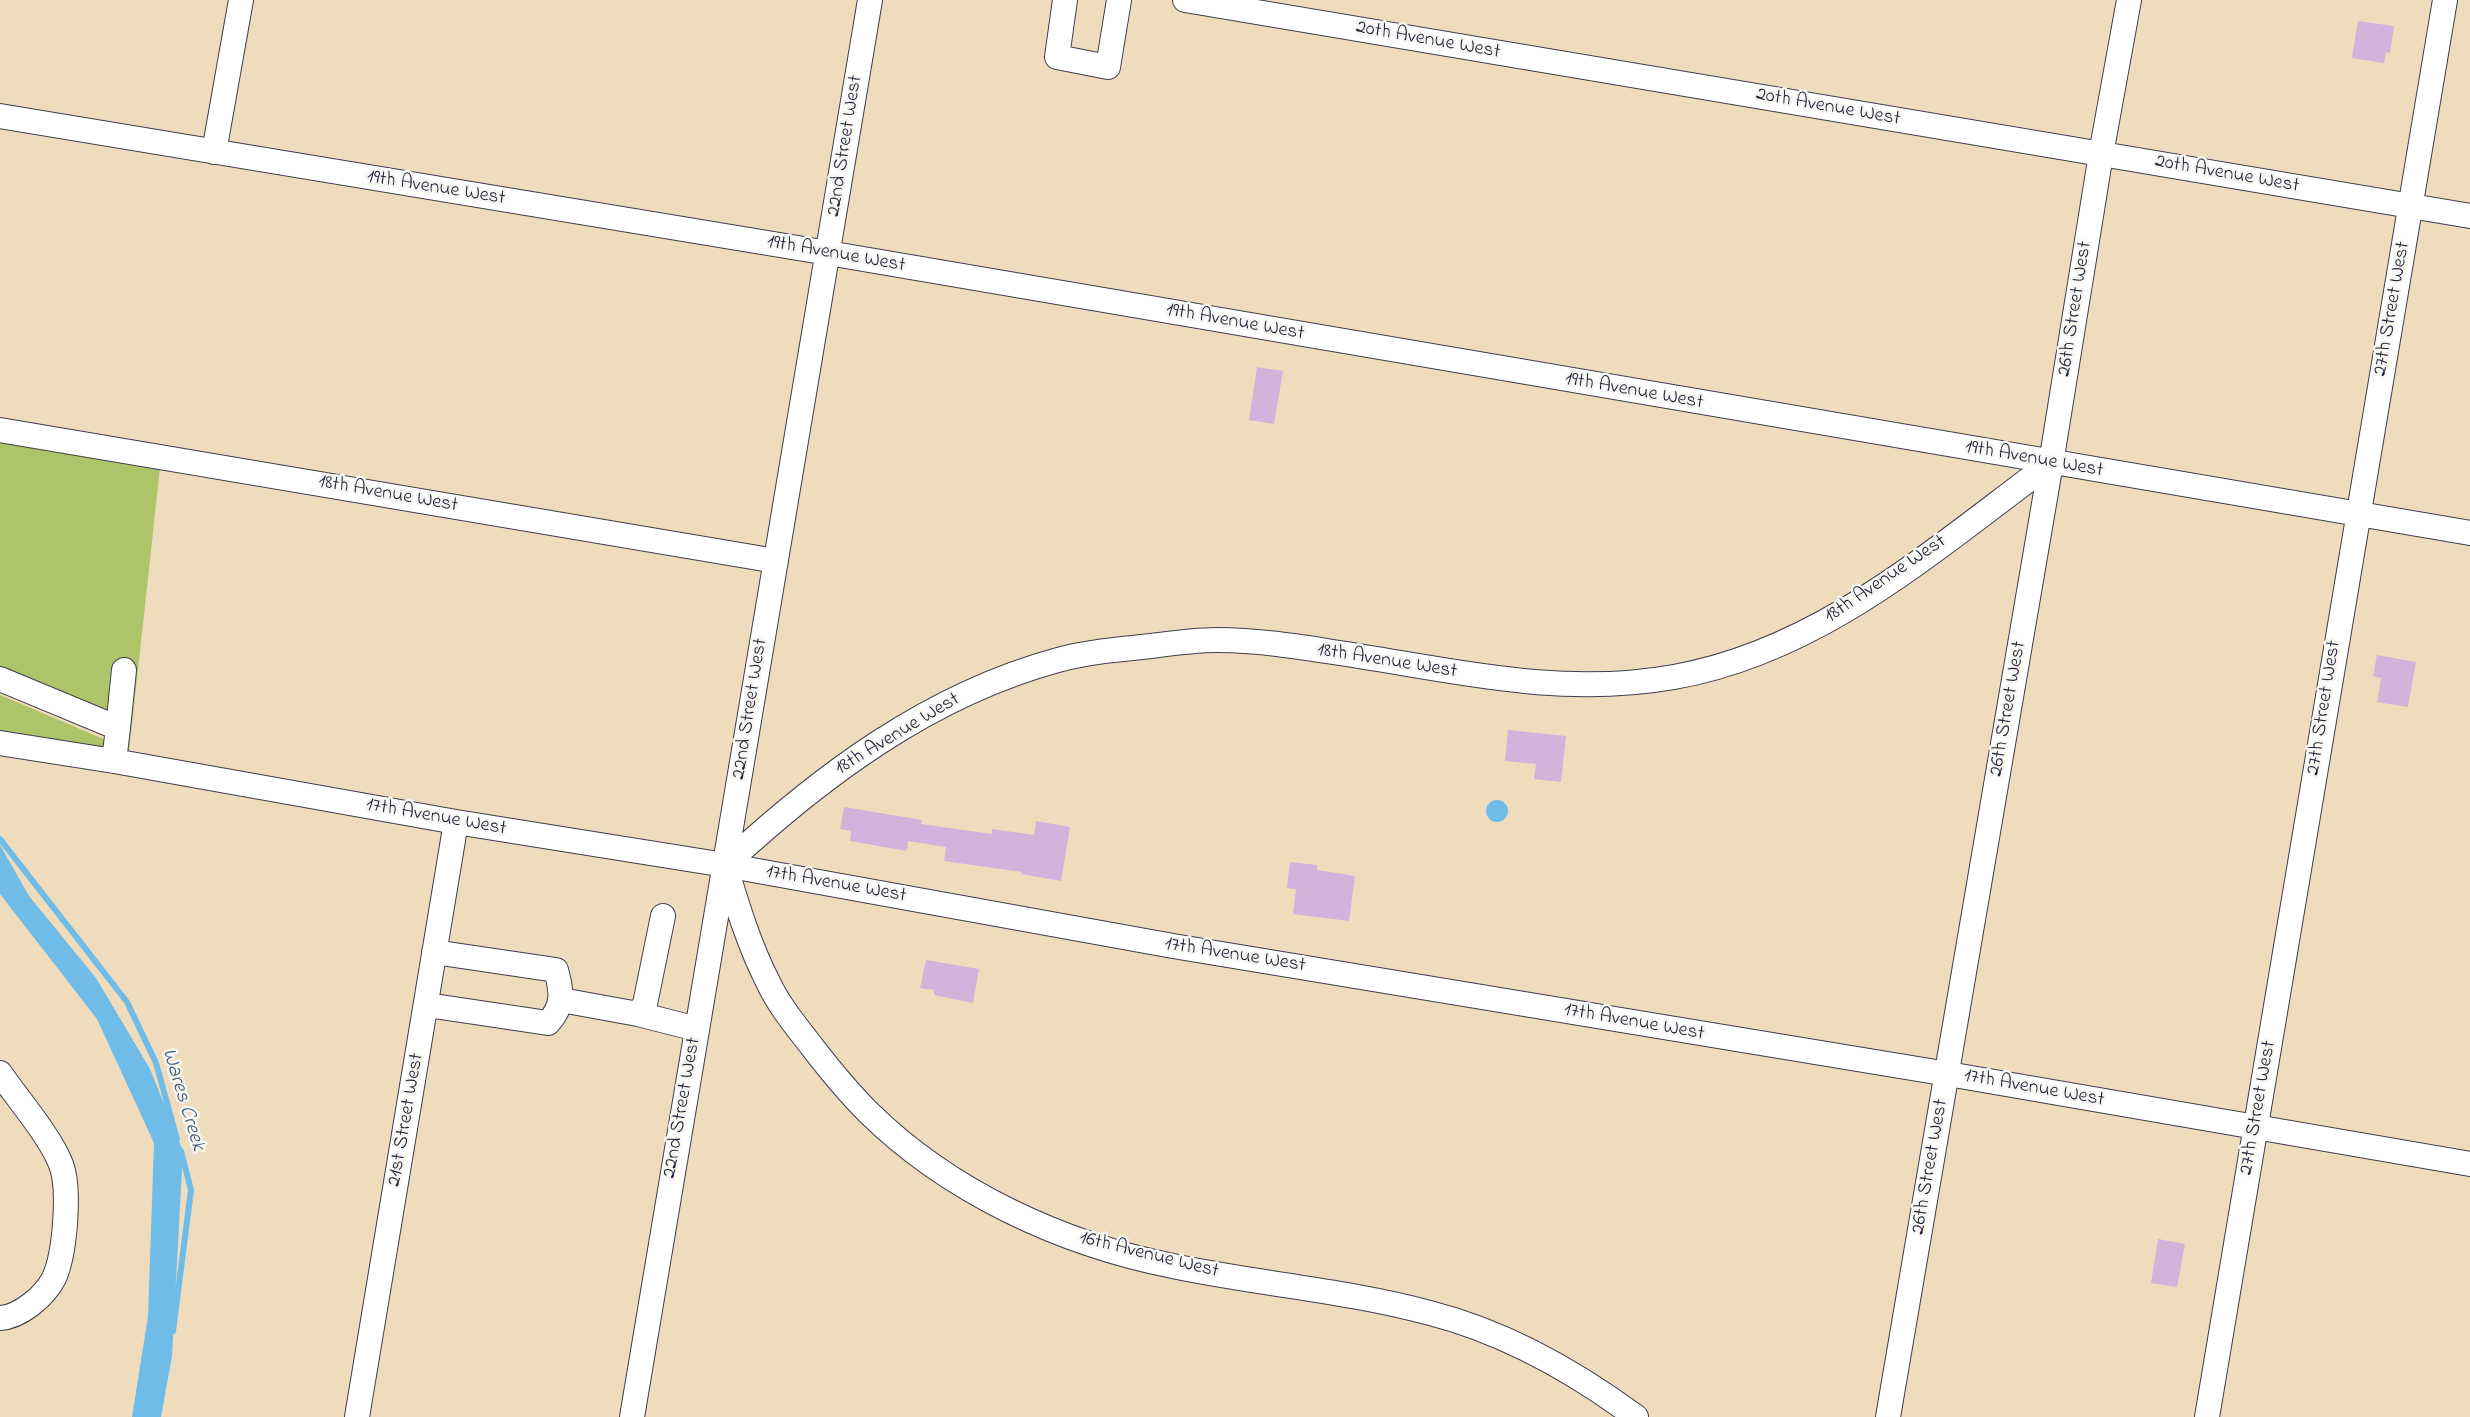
<!DOCTYPE html>
<style>
body{margin:0}
canvas{display:block;background:#efdcbc}
</style>
<canvas width="2470" height="1417"></canvas>
<script>
const c = document.querySelector('canvas').getContext('2d');
c.lineJoin = 'round';
function paint(path, color) { c.fillStyle = color; c.fill(path, 'evenodd'); }
function stroke(path, color, width, dash) { c.strokeStyle = color; c.lineWidth = width; c.lineCap = dash ? 'butt' : 'round'; c.setLineDash(dash || []); c.stroke(path); }
function write(font, color, halo, rows, align = 'center') {
  c.font = font + ' "Indie Flower",sans-serif'; c.lineWidth = 5; c.setLineDash([]); c.textBaseline = 'middle'; c.strokeStyle = halo; c.fillStyle = color; for (const [text, x, y, turn = 0] of rows) {
    c.save(); c.translate(x, y); c.rotate((+turn || 0) * Math.PI / 180); c.textAlign = isNaN(turn) ? turn : align; if (halo) c.strokeText(text, 0, 0); c.fillText(text, 0, 0); c.restore();
  }
}
const green = new Path2D(`
 M0,442L160,468L129,752L128,751L127,731L0,669Z
 M0,695L106,740V748L0,731Z`);
const water = new Path2D(`
 M1486 811a11 11 0 1 1 22 0a11 11 0 1 1-22 0Z
 M0,845L29,896L96,978L150,1069L183,1151L172,1356L161,1417H132L148,1316L154,1143L97,1019L0,894Z`);
const stream = new Path2D(`
 M0,839L127,1002L156,1063L177,1139
 M173,1331L191,1190L181,1151`);
const building = new Path2D(`
 M2358,21L2394,26L2390,53L2386,52L2384,63L2352,58Z
 M1257,367L1283,371L1274,424L1249,420Z
 M2377,655L2416,662L2408,707L2377,702L2381,678L2373,676Z
 M1508,730L1566,736L1561,782L1534,779L1536,764L1505,761Z
 M844,807L922,820L921,824L992,834V829L1034,835L1036,821L1070,827L1061,881L1021,874L1022,872L944,861L946,847L908,841L907,851L850,841L851,831L840,829Z
 M1290,862L1317,865V870L1355,876L1349,921L1293,914L1296,889L1287,888Z
 M926,960L979,969L973,1003L934,995V990L920,988Z
 M2158,1239L2185,1244L2177,1287L2151,1283Z`);
const minor = new Path2D(`
 M1065,0L1057,57L1108,67L1119,0
 M1185,0L2470,216
 M0,116L828,253L2470,533
 M214,152L241,0
 M0,430L776,561
 M0,679L118,728L114,761
 M118,728L124,670
 M0,743L114,761L456,822L725,865L1173,946L1948,1074L2470,1164
 M561,1000L638,1014L697,1029
 M427,1005L548,1023C564,1006 562,991 556,970L434,952
 M638,1014L645,1004L663,916
 M0,1073C17,1098 49,1135 60,1162C71,1186 65,1254 54,1278C45,1296 20,1317 0,1318
 M357,1417L456,822
 M632,1417L870,0
 M1636,1417C1574,1371 1504,1332 1430,1313C1345,1290 1258,1284 1173,1266C1062,1244 949,1192 868,1112C848,1092 830,1070 813,1048C797,1027 779,1006 768,982C749,945 737,905 725,865C821,776 929,695 1058,660C1088,652 1121,649 1151,646C1173,643 1195,640 1217,640C1256,640 1295,646 1333,652C1449,669 1556,698 1674,677C1821,651 1934,549 2051,463
 M1888,1417L2051,463L2101,154L2129,0
 M2207,1417L2445,0`);
const streetNames = [
 ["20th Avenue West",1428,41,10],
 ["20th Avenue West",1828,108,10],
 ["22nd Street West",846,146,-81],
 ["20th Avenue West",2227,175,10],
 ["19th Avenue West",436,189,9],
 ["19th Avenue West",836,255,10],
 ["26th Street West",2076,309,-81],
 ["27th Street West",2393,309,-80],
 ["19th Avenue West",1235,323,10],
 ["19th Avenue West",1634,392,10],
 ["19th Avenue West",2034,460,10],
 ["18th Avenue West",388,495,10],
 ["18th Avenue West",1886,580,-34],
 ["18th Avenue West",1387,662,9],
 ["27th Street West",2325,708,-81],
 ["22nd Street West",751,709,-81],
 ["26th Street West",2009,709,-80],
 ["18th Avenue West",898,735,-31],
 ["17th Avenue West",436,818,10],
 ["17th Avenue West",836,885,10],
 ["17th Avenue West",1235,956,9],
 ["17th Avenue West",1634,1023,10],
 ["17th Avenue West",2034,1089,10],
 ["22nd Street West",683,1108,-80],
 ["27th Street West",2259,1108,-80],
 ["21st Street West",407,1120,-80],
 ["26th Street West",1931,1167,-80],
 ["16th Avenue West",1149,1256,14]
];
const waterNames = [
 ["Wares Creek",182,1100,73]
];
paint(green, '#adc468');
paint(water, '#70bce9');
stroke(stream, '#70bce9', 6);
paint(building, '#d2b3dc');
stroke(minor, '#413e4e', 26);
stroke(minor, '#fff', 24);
write('20px', '#22223b', '#f6f6f2', streetNames);
write('italic 21px', '#3d5878', '#f6f6f2', waterNames);
</script>
